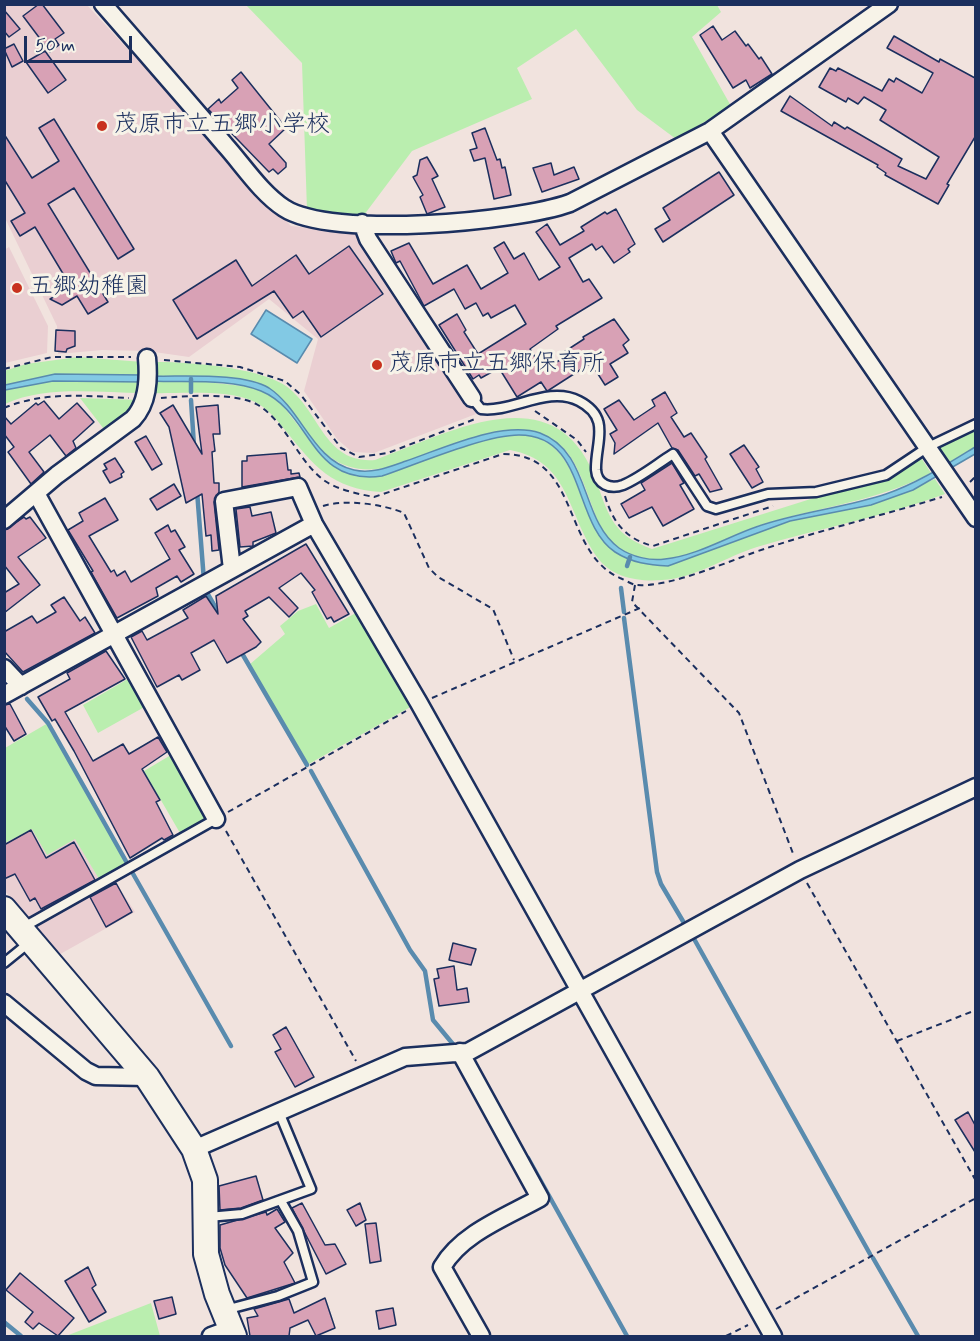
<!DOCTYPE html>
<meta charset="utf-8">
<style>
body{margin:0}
#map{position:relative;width:980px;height:1341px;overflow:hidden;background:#f1e3de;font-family:Mynerve,sans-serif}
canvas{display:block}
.frame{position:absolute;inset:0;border:6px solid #1b2f5e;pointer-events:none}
.scale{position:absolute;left:24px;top:36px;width:108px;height:27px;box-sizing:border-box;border:3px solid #1b2f5e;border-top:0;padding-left:8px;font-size:18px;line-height:21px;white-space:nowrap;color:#1b2f5e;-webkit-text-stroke:4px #f7f3e8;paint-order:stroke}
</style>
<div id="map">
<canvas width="980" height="1341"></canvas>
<div class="frame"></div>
<div class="scale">50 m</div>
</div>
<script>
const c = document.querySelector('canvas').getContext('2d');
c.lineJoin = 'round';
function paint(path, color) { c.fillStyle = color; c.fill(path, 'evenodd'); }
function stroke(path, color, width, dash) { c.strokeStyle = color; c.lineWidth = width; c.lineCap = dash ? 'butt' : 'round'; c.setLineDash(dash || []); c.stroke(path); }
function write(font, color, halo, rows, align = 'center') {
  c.font = font + ' Mynerve,"Klee One",sans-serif'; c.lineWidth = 6; c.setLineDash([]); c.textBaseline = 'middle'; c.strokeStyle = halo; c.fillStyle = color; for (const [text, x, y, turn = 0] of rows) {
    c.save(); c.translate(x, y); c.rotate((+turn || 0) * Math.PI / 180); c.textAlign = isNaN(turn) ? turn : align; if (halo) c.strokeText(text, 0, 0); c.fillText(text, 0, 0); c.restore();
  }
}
const built = new Path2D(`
 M4,5H87L291,226L356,233L476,414L374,453L352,452L337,439L304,391L318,339L269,299L189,357L147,351L102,350L58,354L57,326L5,218Z
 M9,247L48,326L47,353L5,363L4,250Z
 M32,829L75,838L99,879L29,919L5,891L4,843Z
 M115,881L135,912L55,957L33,927Z`);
const green = new Path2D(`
 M246,5H717L721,12L692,37L731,106L676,139L637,110L576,29L517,68L532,99L412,151L364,215L307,210L302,63Z
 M78,357L143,362V375L55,374L5,385L4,371L26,364Z
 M151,362C184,361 253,367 281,383C320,405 321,464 375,460C452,432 558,371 597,483C609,518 615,536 652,549L836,491L920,456L931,473C877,502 816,507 758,526C728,536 696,557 664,559C643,561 620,553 607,537C589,514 581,445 547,439C533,436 512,429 498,431C446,440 378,493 330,457C306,440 288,411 270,389L151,376Z
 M53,381L143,382V393C98,393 46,385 5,404V390Z
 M151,381C185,383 228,378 261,391C308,410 311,486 382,476C417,464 485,435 519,435C585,436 573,522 615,552C631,563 649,565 668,566L790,521L871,505L935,479L945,494C884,517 819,528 757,547C725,557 696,578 662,580C639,582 612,578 597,557C567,514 570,461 510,450L381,492C332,489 314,466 285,430C277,420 267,408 255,402C229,389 180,394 150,393Z
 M80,398L142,400L107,433Z
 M975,429V447L950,462L938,445Z
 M316,604L329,628L361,610L414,705L307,765L249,665L285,634L280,626L298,611Z
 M133,676L148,705L98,733L83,705Z
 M48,723L127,863L99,879L75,839L47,855L32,829L5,843V748Z
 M176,752L212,816L180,833L144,771Z
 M151,1303L160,1336H66Z`);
const water = new Path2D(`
 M266,310L312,339L297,363L251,334Z
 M55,374L143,375V382L53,381L5,390V385Z
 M151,376C182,377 243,372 269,388C302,410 313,461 354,470C372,474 389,467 406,461C442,449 502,420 540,433C591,452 580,520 619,548C632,557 650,561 665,559C696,556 727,537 756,527C798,512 844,508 886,494C918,483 947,464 975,447V454L913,490L871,505L790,521L668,566C649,565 632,563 615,552C572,523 587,435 519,435C485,435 417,464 382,476C309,486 312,412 261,391C229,378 185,383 151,381Z`);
const stream = new Path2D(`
 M191,392V379
 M191,400L194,446
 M197,491L204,581
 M627,566L630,557
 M621,588L624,612
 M205,589L220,615
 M624,618L657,872L661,884L687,928
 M240,650L307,765
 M27,699L48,723L127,863
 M311,771L410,950L425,971L433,1020L457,1049
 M132,872L231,1046
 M693,937L870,1254
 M528,1158L627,1336
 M873,1258L918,1336
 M4,1322L21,1336`);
const building = new Path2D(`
 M39,4H42L64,33L55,39L59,45L50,52L23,16Z
 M4,10L20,29L9,37L4,31Z
 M713,26L722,40L735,31L746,46L748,44L759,59L761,57L772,74L750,88L746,80L733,88L700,35Z
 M894,36L939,62L940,59L975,78V137L947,184L949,185L938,204L885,175L886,173L877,167L878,165L781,111L790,96L832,126L834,122L845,129L847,127L902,159L898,166L926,179L939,157L880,120L886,110L864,97L858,104L848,98L846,102L819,87L830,68L836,71L838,68L882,91L889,79L894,82L896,78L922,93L933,73L887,48Z
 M14,44L23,61L12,67L4,49Z
 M45,51L66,80L48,93L26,62Z
 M241,72L286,128L269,144L286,163V167L278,174L273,169L269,172L208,109L219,99L221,103L238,88L232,80Z
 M54,119L134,249L118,259L74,188L48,204L108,302L88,314L77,296L62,305L50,299L71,287L35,227L20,236L11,221L25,213L4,179V134L32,178L59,161L39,128Z
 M485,128L497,160L500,159L502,168L505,167L511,195L494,199L485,158L474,161L470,150L477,148L472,133Z
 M427,157L438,176L432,179L445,207L427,214L420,197L423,195L413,177L417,175L420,160Z
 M551,163L554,175L574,167L579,179L542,192L533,168Z
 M719,172L734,195L663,242L655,229L670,220L663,208Z
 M616,209L635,244L628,249L630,252L614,263L602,246L596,250L592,244L569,258L583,282L589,279L602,298L556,326L558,329L530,349L543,370L567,356L564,352L584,339L583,337L614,319L629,340L623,345L628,353L610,364L618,377L605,385L591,363L549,390L547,391L541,382L517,397L499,368L481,378L479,375L473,379L439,325L457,314L466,330L464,332L478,354L526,324L515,305L491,318L488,313L483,316L476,303L465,309L454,289L424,306L400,261L396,263L391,251L409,243L433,284L467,265L481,289L508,273L494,248L504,242L514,259L524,253L539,280L560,267L536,232L547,224L560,245L584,231L581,227L605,212L607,214Z
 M349,246L383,294L321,337L303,311L293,318L274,291L197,339L173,300L236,260L252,286L296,255L309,274Z
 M56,330L75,331V346L67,349L66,352L55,351Z
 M665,392L677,413L671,417L684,437L691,433L707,457L705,459L722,489L710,492L699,474L695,476L678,450L672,448L658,423L614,454L615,443L610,434L617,430L604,409L619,400L634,420L655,406L652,400Z
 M44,401L59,419L77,403L94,422L73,441L76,448L66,456L50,435L29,452L44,472L31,484L8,452L14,447L4,434V416L11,424L36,403L38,405Z
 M173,405L202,454L196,407L218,405L220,434H213L215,451L212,452L214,483H219V492L214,502L219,550L212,551L211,535L206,536L202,494L186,503L169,427L160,413Z
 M146,436L162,464L152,470L135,442Z
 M744,445L759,467L756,469L763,482L752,488L730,454Z
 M286,453L288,470H291V474L299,473L300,477L242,487V461H247V456Z
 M115,458L124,472L121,474L122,477L110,483L103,471L107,469L104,464Z
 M672,463L684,483L680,485L694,509L663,526L652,507L629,518L621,504L645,490L641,483Z
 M174,484L181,496L157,510L150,499Z
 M105,498L118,520L89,536L111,572L114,570L117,576L125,571L131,582L170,559L155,533L168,525L171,532L175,530L185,547L179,550L194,574L181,582L177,576L156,588L158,596L117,618L91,572L93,571L68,530L83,521L79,513Z
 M250,507L252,516L271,512L276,533L253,542V546L240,547L236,509Z
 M24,517L26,519L30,517L46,538L18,557L40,585L4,613V593L19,584L4,565V530Z
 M306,544L349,614L334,622L331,617L327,619L312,592L315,590L301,573L279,588L298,608L289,617L269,597L245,611L248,616L243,619L261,642L256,647L227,663L214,640L191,653L200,670L182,680L179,675L157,687L131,637L142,631L147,640L188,618L183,610L206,596L218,614L216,596Z
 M64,597L80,621L85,617L95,633L23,672L4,651V632L32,616L37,623L56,612L51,605Z
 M106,651L125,679L65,712L93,761L123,744L129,754L158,737L167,752L142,769L160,800L156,802L173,835L164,840L162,838L130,858L74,751L55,719L52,721L38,697L70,679L67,673Z
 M10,704L26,734L14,741L4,725V705Z
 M31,830L46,858L74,842L95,880L41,909L35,898L30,901L15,874L4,879V845Z
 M116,883L132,912L106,927L90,897Z
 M453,943L476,949L471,965L449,960Z
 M454,966L457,990L467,988L469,1002L439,1006L434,979L439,978L437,969Z
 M286,1027L314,1077L295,1087L275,1052L281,1049L273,1035Z
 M968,1112L975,1125V1152L955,1120Z
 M256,1176L263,1200L241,1208L220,1210L219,1186Z
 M302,1203L325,1245L335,1244L346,1264L326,1274L292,1208Z
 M360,1203L366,1220L356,1226L347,1210Z
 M277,1209L285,1222L275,1228L293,1253L284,1262L295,1283L247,1298L225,1265L220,1248V1225L266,1212L267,1215Z
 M376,1223L381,1261L370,1263L365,1224Z
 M88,1267L96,1285L92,1288L106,1312L89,1322L65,1281Z
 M20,1273L74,1318L58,1336L39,1323L33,1329L25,1322L33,1312L6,1290Z
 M172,1297L176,1314L159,1319L154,1301Z
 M325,1298L335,1328L316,1336L308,1320L290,1328L289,1336H250L247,1318L258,1316L254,1309L289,1299L294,1313Z
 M393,1308L396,1325L379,1329L376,1311Z`);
const path = new Path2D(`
 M164,360L240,367L285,381L301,395L341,448L359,457L388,453L475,419
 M4,369L52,357H131
 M161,398C185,396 237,392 258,405C287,423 298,462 325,481C338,490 359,494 374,497L503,454C581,454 561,552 620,578C625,580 631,584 636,585C671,588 733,559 767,548C825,529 884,515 942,497
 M4,408C45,391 86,396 129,398
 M535,411L577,440L586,452
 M970,482L976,476
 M605,496C613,523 626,539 653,546L773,506
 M323,506C344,499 383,504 404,513L429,568L438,577L493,609L514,660
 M635,585L632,602L739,713L794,856
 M432,698L640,608
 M228,812L406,711
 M226,831L356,1061
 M807,883L976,1181
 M897,1041L976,1010
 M776,1309L976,1198
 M726,1336L748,1325`);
const lane = new Path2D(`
 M472,398L481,409C512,413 548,385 579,401C612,418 595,443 596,470C597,484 610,490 623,485C640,478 657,464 673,454L707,506L716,509L768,494L816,492L886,475L928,447L976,424
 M22,928L216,819
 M4,963L30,942
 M208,1217L242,1214L311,1189L279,1112
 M225,1310L278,1296L313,1282L298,1231L281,1201`);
const street = new Path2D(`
 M103,4C144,51 185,98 225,145C243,165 261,193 284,208C331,239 517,222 570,203L710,131L889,4
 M710,131L976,518
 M362,223L368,239L472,398
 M36,493L216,819
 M4,520L57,475L133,419C148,403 149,380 147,358
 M232,569L224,501L298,487L314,524L419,703L773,1336
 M4,668L21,686
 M4,695L314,524
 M4,1003L86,1071L96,1076L147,1077
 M460,1052L540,1198C506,1217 462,1233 442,1267L481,1336
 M194,1149L405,1057L468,1052L800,870L976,787
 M211,1336L230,1329`);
const secondary = new Path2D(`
 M4,909L147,1077L194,1149L205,1180L206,1254L217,1294L234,1336`);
const markers = [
 [102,126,6,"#c8321e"],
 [17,288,6,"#c8321e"],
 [377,365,6,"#c8321e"]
];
const poiNames = [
 ["茂原市立五郷小学校",114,126],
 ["五郷幼稚園",29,288],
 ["茂原市立五郷保育所",389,365]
];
paint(built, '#eacfd2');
paint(green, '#baeeaf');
paint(water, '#82c9e4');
stroke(water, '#598bae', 1.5);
stroke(stream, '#598bae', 4.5);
paint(building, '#d8a1b5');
stroke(building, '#1b2f5e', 1.5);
stroke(lane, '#1b2f5e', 13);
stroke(street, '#1b2f5e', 21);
stroke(secondary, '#1b2f5e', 28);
stroke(path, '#1b2f5e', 2, [6, 4.5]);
stroke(lane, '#f7f3e8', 8);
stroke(street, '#f7f3e8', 16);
stroke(secondary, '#f7f3e8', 24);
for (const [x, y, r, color] of markers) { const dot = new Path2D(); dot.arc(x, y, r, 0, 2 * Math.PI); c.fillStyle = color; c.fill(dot); stroke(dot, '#f7f3e8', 2); }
write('24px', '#1b2f5e', '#f7f3e8', poiNames, 'left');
</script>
